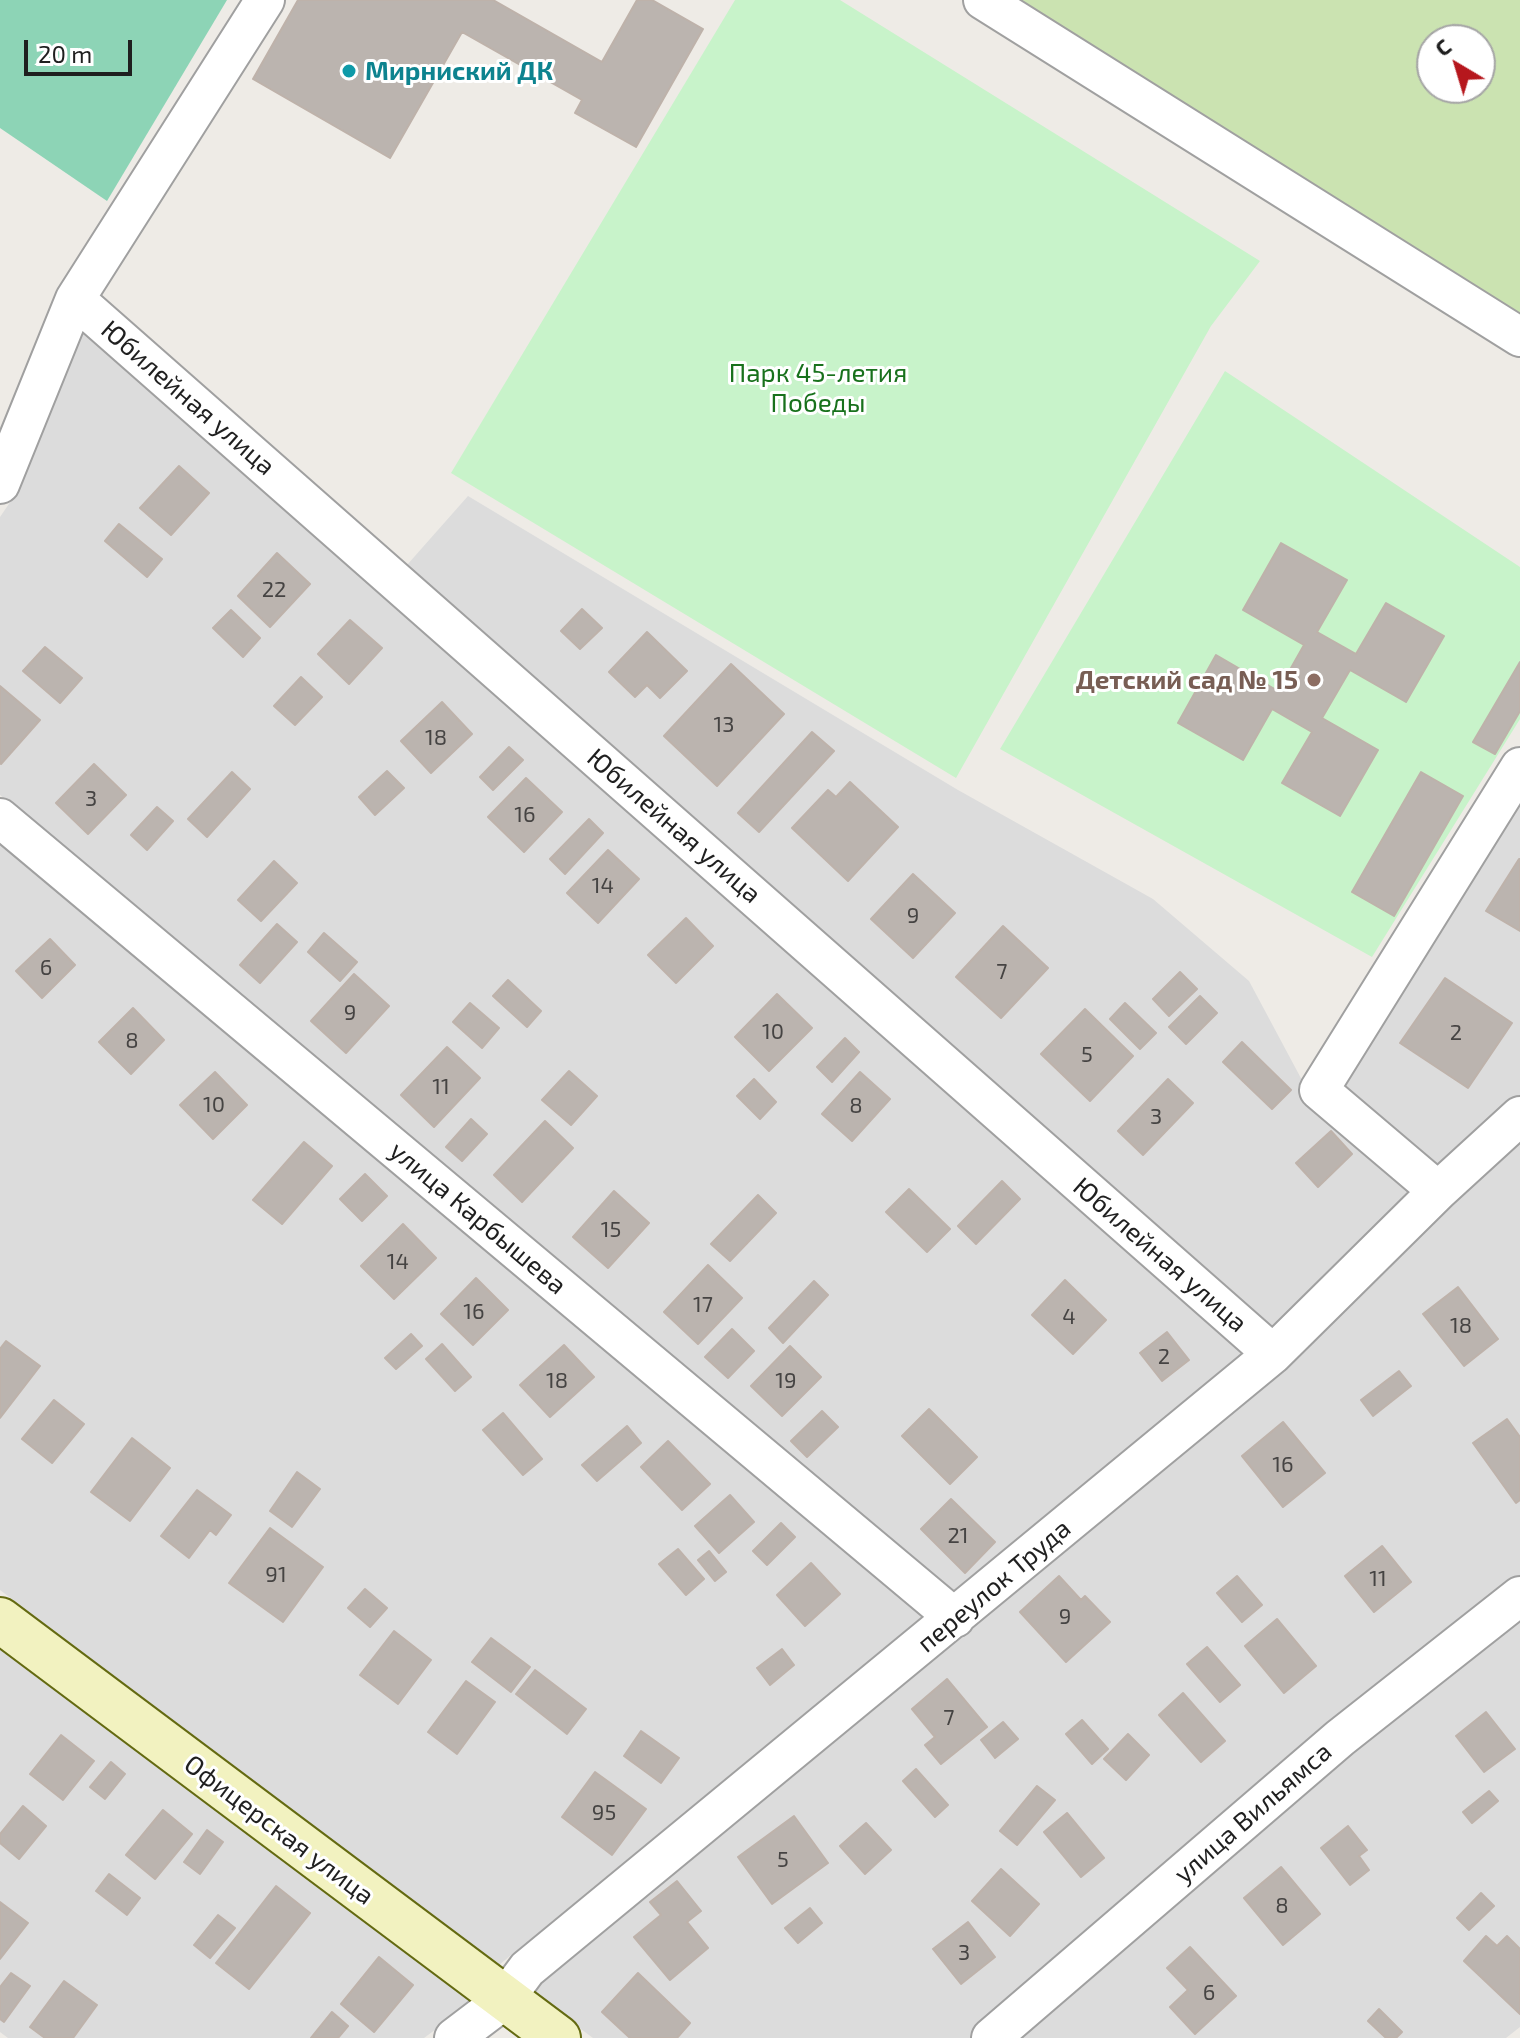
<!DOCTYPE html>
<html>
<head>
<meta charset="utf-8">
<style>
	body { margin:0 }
	#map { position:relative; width:1520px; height:2038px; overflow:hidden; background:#eeebe6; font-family:"Exo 2",sans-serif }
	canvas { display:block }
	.north { position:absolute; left:1416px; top:24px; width:80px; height:80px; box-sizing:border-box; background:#fff; border:2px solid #a5a5a5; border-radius:50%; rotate:322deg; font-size:22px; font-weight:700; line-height:32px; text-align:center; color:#1f1f1f }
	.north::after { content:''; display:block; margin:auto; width:28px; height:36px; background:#b6171d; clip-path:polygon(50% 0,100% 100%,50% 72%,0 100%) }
	.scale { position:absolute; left:24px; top:40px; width:108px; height:36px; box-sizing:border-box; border:4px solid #1f1f1f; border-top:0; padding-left:10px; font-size:24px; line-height:28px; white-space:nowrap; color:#1f1f1f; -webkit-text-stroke:6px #fff; paint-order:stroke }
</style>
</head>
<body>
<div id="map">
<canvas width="1520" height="2038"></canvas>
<div class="north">С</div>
<div class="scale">20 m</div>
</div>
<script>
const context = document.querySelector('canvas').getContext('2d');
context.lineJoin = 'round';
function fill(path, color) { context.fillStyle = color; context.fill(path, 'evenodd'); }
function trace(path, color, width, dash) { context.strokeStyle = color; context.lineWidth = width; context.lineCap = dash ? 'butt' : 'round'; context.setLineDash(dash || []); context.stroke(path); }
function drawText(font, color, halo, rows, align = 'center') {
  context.font = font + ' "Exo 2",sans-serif'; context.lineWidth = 6; context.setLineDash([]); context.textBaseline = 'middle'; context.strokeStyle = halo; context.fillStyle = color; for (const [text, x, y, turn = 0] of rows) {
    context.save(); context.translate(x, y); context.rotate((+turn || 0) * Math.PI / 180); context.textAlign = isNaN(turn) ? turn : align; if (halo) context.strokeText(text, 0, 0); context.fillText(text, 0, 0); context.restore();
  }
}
fill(new Path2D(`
	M82,325L1249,1351L957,1601L0,795V517L15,495Z
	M468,496L958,790L1153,899L1249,981L1303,1082L1416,1190L1271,1333L407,565Z
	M1520,802V1102L1440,1173L1340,1084Z
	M0,839L924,1615L499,1965L0,1590Z
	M1520,1131V1579L974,2038H593L526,1988Z
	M1520,1615V2027L1506,2038H1008L1350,1748Z
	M0,1640L478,1998L424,2038H8L0,2032Z`), '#dcdcdc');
fill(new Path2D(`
	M1004,0H1520V322ZM1432,40H1480V88H1432Z`), '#cbe3b1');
fill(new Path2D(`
	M735,0H840L1260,261L1211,326L956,778L451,473Z
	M1225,371L1520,567V719L1372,957L1000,749Z`), '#c8f3ca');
fill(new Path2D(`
	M0,0H227L107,201L0,128Z`), '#8dd4b6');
const building = new Path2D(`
	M298,0H493L602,62L637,0H652L703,29L636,147L575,113L582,100L462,32L390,158L253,79Z
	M179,466L209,493L171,535L140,508Z
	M119,524L162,559L147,577L105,541Z
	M1281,543L1347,580L1317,632L1356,654L1386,603L1444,636L1406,702L1350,670L1322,718L1378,750L1340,816L1282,783L1312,732L1272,709L1243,760L1178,723L1216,655L1278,691L1304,645L1243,610Z
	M277,553L310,584L270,627L238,596Z
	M582,609L602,628L580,649L561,631Z
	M231,610L260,638L243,657L213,628Z
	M350,620L382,648L349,684L318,654Z
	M647,632L687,671L660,698L647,685L635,697L609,672Z
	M45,647L82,678L60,703L23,671Z
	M1520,662V711L1495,754L1473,742Z
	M731,664L784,714L717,786L664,736Z
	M301,677L322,697L295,725L274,706Z
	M0,686L40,720L1,764L0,763Z
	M442,702L472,734L431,773L401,741Z
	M812,732L834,751L759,832L738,813Z
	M509,747L523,760L493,790L480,777Z
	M94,764L126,795L88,834L56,803Z
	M387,771L404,788L375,815L359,797Z
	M232,772L250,789L207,837L188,819Z
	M1421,772L1463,796L1394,916L1352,892Z
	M526,778L562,812L524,852L488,817Z
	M850,782L898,827L848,881L792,828L828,790L836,797Z
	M157,807L173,821L147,850L131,835Z
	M589,819L603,833L565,874L550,859Z
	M608,850L639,879L598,923L567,893Z
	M1519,859H1520V931L1486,911Z
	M274,861L297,883L261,921L238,900Z
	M913,874L955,913L913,958L871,919Z
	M686,918L713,946L676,983L648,955Z
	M277,924L297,942L260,983L240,965Z
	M1003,926L1048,968L1001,1018L956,977Z
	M324,933L357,962L340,981L308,952Z
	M50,939L75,965L42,998L16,971Z
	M1180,972L1197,989L1169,1016L1153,999Z
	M354,974L389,1006L346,1053L311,1021Z
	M1445,978L1512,1023L1468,1088L1400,1043Z
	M508,980L541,1011L527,1027L493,996Z
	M777,994L812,1028L769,1071L735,1037Z
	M1200,996L1217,1013L1186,1044L1169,1027Z
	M470,1003L499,1028L482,1048L453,1022Z
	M1125,1003L1156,1033L1140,1049L1110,1019Z
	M133,1008L164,1040L131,1074L99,1042Z
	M1085,1009L1133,1056L1090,1101L1041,1054Z
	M845,1038L859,1052L832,1082L817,1067Z
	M1242,1042L1291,1090L1272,1109L1223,1062Z
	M447,1047L480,1078L434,1127L401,1095Z
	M569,1071L597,1096L571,1125L542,1100Z
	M215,1072L247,1105L213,1139L180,1105Z
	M860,1072L890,1099L852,1141L822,1114Z
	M754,1079L776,1102L760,1119L737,1096Z
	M1168,1079L1193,1103L1143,1155L1118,1131Z
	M471,1119L487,1134L462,1161L446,1147Z
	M545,1121L573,1148L522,1202L494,1175Z
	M1331,1131L1352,1154L1318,1187L1296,1163Z
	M304,1142L332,1166L282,1224L253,1200Z
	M365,1174L387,1196L362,1221L340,1199Z
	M1002,1181L1020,1199L976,1244L958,1226Z
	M909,1189L950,1229L927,1252L886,1212Z
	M614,1191L649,1223L608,1268L573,1237Z
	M758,1195L776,1213L730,1261L711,1244Z
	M403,1224L436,1258L394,1299L361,1266Z
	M708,1265L742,1298L698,1344L664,1312Z
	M476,1278L508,1310L473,1345L441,1314Z
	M1065,1280L1106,1320L1073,1354L1032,1315Z
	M814,1281L828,1295L783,1343L769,1328Z
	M1458,1287L1498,1339L1464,1366L1423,1314Z
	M732,1329L754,1351L728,1378L705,1357Z
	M1167,1332L1189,1360L1162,1381L1140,1353Z
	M411,1334L422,1346L396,1369L385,1358Z
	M6,1341L40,1366L0,1418V1349Z
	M442,1344L471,1377L455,1391L426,1359Z
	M564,1345L594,1377L550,1417L520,1385Z
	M790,1346L821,1377L782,1416L751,1386Z
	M1399,1371L1411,1386L1373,1416L1361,1400Z
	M54,1400L84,1424L52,1463L22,1439Z
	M929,1409L977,1457L950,1484L902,1436Z
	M822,1411L838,1427L807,1457L791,1441Z
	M503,1413L542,1459L523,1475L483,1430Z
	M1507,1419L1520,1437V1500L1516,1503L1473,1443Z
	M1283,1422L1325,1473L1283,1507L1242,1456Z
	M627,1426L641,1443L597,1481L582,1465Z
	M132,1438L170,1468L130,1521L91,1492Z
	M668,1441L710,1484L682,1510L641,1467Z
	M297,1472L320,1489L292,1527L270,1511Z
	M197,1490L231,1515L216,1535L210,1530L189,1558L161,1536Z
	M730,1495L754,1522L719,1553L695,1526Z
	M951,1499L995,1542L965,1573L921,1529Z
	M781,1523L795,1537L767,1565L753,1551Z
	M270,1528L323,1567L283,1622L229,1583Z
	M1382,1546L1411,1582L1374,1612L1345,1576Z
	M678,1549L704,1579L686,1595L659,1564Z
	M709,1551L726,1572L715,1581L698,1560Z
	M811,1563L840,1594L805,1626L777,1595Z
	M1059,1576L1081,1600L1085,1596L1110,1622L1066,1662L1020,1612Z
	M1237,1576L1262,1605L1242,1622L1217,1593Z
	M365,1589L387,1608L370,1627L348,1608Z
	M1277,1619L1316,1666L1284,1693L1245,1646Z
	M394,1631L431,1660L398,1704L360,1675Z
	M491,1638L530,1667L511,1692L472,1662Z
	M1207,1647L1240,1685L1220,1702L1187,1664Z
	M782,1649L794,1665L770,1685L757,1668Z
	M535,1670L586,1709L567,1734L516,1694Z
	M947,1679L987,1727L941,1764L925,1745L935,1737L912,1709Z
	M466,1681L495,1702L457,1754L428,1732Z
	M1183,1693L1225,1741L1201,1762L1159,1715Z
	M1486,1712L1515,1749L1484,1772L1456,1736Z
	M1082,1720L1108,1749L1092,1764L1066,1734Z
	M1003,1722L1018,1739L995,1758L981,1740Z
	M641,1731L679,1758L661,1783L624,1756Z
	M1128,1734L1149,1755L1126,1780L1104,1759Z
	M61,1735L94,1761L63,1800L30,1774Z
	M111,1762L125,1774L105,1799L90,1787Z
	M916,1769L948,1805L935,1817L903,1781Z
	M595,1772L646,1809L612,1855L562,1817Z
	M1037,1786L1055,1800L1017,1845L1000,1831Z
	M1489,1791L1498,1801L1472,1823L1463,1812Z
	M23,1806L46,1826L19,1859L0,1843V1834Z
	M163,1810L192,1834L155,1879L126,1855Z
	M1067,1813L1104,1858L1081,1877L1044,1832Z
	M794,1816L828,1863L772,1904L738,1857Z
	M866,1823L891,1850L865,1874L840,1846Z
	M1348,1826L1367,1850L1359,1856L1369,1870L1350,1885L1321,1848Z
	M207,1830L223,1842L200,1874L184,1862Z
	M1281,1867L1320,1914L1283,1945L1244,1898Z
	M1001,1869L1039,1904L1010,1936L972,1901Z
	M109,1874L140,1898L127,1915L96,1891Z
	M677,1881L701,1911L687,1922L708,1948L670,1980L634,1937L661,1915L650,1902Z
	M276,1886L310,1913L249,1989L216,1963Z
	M1481,1893L1494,1906L1469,1930L1457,1918Z
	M0,1902L28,1923L0,1959Z
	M810,1908L822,1923L798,1943L785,1928Z
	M218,1915L235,1928L210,1958L194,1945Z
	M968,1922L995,1957L961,1984L933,1949Z
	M1486,1936L1497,1946L1507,1936L1520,1949V2014L1464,1961Z
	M1190,1947L1236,1996L1195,2034L1170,2007L1188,1990L1167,1968Z
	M379,1957L413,1985L374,2032L341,2004Z
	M11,1973L30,1986L4,2022L0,2019V1987Z
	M638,1973L690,2023L677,2038H630L602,2012Z
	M64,1981L97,2005L73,2038H45L30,2027Z
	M1379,2009L1402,2032L1396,2038H1386L1368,2021Z
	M332,2012L348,2026L338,2038H311Z`);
fill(building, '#bbb4af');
trace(building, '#beb2aa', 2);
const street = new Path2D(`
	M983,0L1520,337
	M75,299L1273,1354
	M0,484L75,299L265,0
	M0,818L955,1618
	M1438,1191L1319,1090L1520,767
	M454,2038L504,2000L527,1969L1273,1354L1438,1191L1520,1116
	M991,2038L1340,1738L1520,1596`);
const secondary = new Path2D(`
	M0,1620L558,2038`);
trace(street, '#a0a0a0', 42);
trace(secondary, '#646a11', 48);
trace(street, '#fff', 38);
trace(secondary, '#f2f2c0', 44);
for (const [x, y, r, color] of [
	[349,71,8,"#0f9aa8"],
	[1314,680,8,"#8d6e63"]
]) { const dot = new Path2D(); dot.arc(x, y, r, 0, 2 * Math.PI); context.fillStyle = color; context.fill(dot); trace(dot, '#fff', 3); }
drawText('22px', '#464443', null, [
	["22",274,590],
	["13",724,725],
	["18",436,738],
	["3",91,799],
	["16",525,815],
	["14",603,886],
	["9",913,916],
	["6",46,968],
	["7",1002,972],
	["9",350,1013],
	["10",773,1032],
	["2",1456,1033],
	["8",132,1041],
	["5",1087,1055],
	["11",441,1087],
	["10",214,1105],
	["8",856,1106],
	["3",1156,1117],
	["15",611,1230],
	["14",398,1262],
	["17",703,1305],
	["16",474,1312],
	["4",1069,1317],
	["18",1461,1326],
	["2",1164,1357],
	["18",557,1381],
	["19",786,1381],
	["16",1283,1465],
	["21",958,1536],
	["91",276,1575],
	["11",1378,1579],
	["9",1065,1617],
	["7",949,1718],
	["95",604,1813],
	["5",783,1860],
	["8",1282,1906],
	["3",964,1953],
	["6",1209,1993]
]);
drawText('bold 26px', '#0d838f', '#fff', [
	["Мирниский ДК",365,71]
], 'left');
drawText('26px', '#18711c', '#fff', [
	["Парк 45-летия",818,373],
	["Победы",818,403]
]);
drawText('26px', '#1f1f1f', '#fff', [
	["Юбилейная улица",188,398,41],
	["Юбилейная улица",674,826,41],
	["улица Карбышева",478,1218,40],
	["Юбилейная улица",1160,1255,41],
	["переулок Труда",994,1586,-40],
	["улица Вильямса",1253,1813,-41],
	["Офицерская улица",279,1830,37]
]);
drawText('bold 26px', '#785e54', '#fff', [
	["Детский сад № 15",1298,680]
], 'right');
</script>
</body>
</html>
